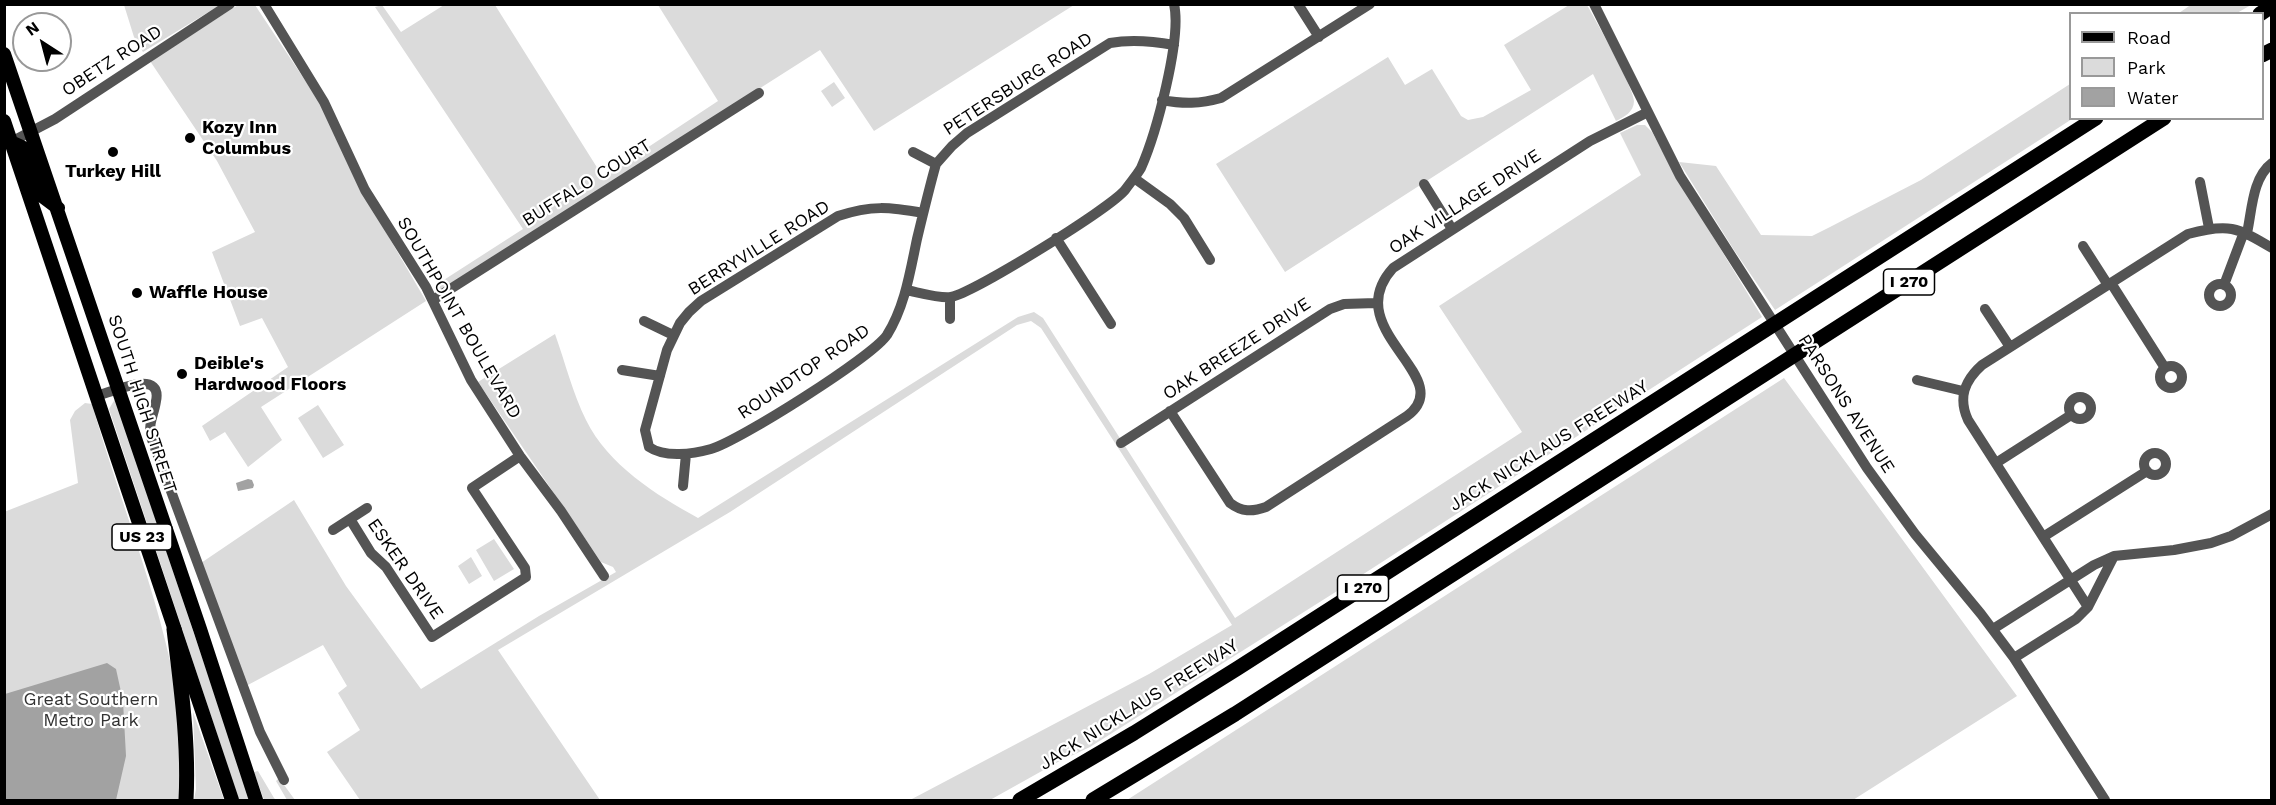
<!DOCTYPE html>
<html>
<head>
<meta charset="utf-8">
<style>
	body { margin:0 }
	#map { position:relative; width:2276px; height:805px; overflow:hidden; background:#fff; font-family:"Work Sans",sans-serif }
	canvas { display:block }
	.frame { position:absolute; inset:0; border:6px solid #000; pointer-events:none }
	.legend { position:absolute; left:2069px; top:12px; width:195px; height:108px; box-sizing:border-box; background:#fff; border:2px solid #999; margin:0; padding:8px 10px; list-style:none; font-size:18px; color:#000 }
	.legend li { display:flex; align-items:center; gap:12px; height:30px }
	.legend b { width:30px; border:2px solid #999 }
	.north { position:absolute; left:12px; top:12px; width:60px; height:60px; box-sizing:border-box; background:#fff; border:2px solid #999; border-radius:50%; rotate:324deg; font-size:16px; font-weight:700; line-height:24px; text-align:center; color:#000 }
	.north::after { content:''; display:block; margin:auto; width:21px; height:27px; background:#000; clip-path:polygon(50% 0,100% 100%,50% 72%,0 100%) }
</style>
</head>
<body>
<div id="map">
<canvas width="2276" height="805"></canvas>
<div class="frame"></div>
<ul class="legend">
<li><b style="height:8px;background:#000"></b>Road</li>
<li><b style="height:16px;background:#dbdbdb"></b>Park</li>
<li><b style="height:16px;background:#a2a2a2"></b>Water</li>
</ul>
<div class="north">N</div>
</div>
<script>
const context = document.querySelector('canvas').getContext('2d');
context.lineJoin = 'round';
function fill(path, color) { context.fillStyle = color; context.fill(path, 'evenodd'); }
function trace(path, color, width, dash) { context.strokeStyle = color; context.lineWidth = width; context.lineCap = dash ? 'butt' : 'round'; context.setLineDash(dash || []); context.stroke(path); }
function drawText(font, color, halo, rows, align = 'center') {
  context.font = font + ' "Work Sans",sans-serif'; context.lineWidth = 4.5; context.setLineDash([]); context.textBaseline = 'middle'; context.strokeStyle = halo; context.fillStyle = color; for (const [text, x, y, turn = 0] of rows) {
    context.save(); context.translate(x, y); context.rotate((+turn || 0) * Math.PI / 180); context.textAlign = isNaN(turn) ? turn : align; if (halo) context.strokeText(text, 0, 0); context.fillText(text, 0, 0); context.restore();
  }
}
fill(new Path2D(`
	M2192,4H2251V5L2237,13H2179Z
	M124,5H220L143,52L134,37Z
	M238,5H255L320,103L359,186L426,301L261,407L282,440L248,467L225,432L210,441L202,426L288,367L262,318L240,326L212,252L255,232L217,161L150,61Z
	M382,5L401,32L444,5H495L603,177L718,101L658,5H1074L874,131L820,50L440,292L436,285L523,229L375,7Z
	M1569,5H1587C1596,21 1634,88 1634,101C1634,112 1624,117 1616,121L1593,74L1285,272L1216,164L1388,57L1405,85L1432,69L1461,116L1468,120L1483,117L1531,90L1504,45Z
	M834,82L845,98L832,107L821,91Z
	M2070,84V118L2072,119L1775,310L1734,250L1679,162L1716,166L1761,235L1812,236L1830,227L1921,180Z
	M1637,125H1645L1652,132L1673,171L1762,317L1334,593L1090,747L1058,762L990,800H910L1149,674L1232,625L1041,328L1031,321L1017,325L730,512L498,650L600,800H360L327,752L360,730L338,693L347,686L323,645L246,686L201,563L294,500L346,586L421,689L539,616L616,572L613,567L601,562L478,382L555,334C565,362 573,394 586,420C608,465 656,495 698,518L1018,317L1034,312L1043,318L1235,618L1522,432L1439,306L1641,175L1620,133Z
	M1784,378L2017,696L1853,800H1127Z
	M115,399L250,800H239L109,409Z
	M85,403L92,404C122,510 167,613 181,722C184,748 181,775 181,800H5L4,512L78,483L70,420L75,411Z
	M318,405L344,445L323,458L298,418Z
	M494,539L514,569L494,581L476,550Z
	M471,557L482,576L469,584L458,566Z
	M193,712L224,800H194L196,789Z
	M258,771L274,798L276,800H264L254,772Z
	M279,778L295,800H287L276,781Z`), '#dbdbdb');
fill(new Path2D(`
	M248,479L252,480L254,485L253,488L238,491L236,483Z
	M107,663L116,669L123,701L126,756L116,800H5V694Z`), '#a2a2a2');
trace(new Path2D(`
	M264,4L324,102L365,190L426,287L471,380L520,456L561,511L604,576
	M1298,4L1319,37
	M1594,4L1680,176L1867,468L1915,534L1981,614L2014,658L2105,800
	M1162,100C1183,104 1200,104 1221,98L1370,4
	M11,142L55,119L230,4
	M913,152L936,164
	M1134,178L1170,204L1184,218L1210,260
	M2200,182L2209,228
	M1424,184L1452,229
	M923,213C889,207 872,205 838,216L701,301L689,312L680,323L667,350L645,430L649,447C665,458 693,454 711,449C739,441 872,357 887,335C905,306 910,272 917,239C923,214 929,189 936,164L952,146L967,133L1110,43C1132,39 1152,41 1174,45
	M2247,233C2252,211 2252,178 2272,163
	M1056,238L1111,324
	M2083,246L2108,285
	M2111,283L2165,368
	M2209 295a11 11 0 1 1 22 0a11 11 0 1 1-22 0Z
	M2224,285L2244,232
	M906,290C917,292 941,299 951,297C975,292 1109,209 1125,190C1130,183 1137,175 1141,168C1156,134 1182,39 1174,4
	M950,298V319
	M433,300L759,93
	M1985,309L2010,347
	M644,321L673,335
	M2160 377a11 11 0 1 1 22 0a11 11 0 1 1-22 0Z
	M622,370L660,376
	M1917,380L1963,391
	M97,396C111,392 163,368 156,401C154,415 148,423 151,437L260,732L284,780
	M2069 408a11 11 0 1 1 22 0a11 11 0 1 1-22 0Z
	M1170,411L1230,503C1242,512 1252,512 1266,507L1407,416C1460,377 1337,330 1393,268L1590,141L1648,112
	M1121,443L1330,309L1344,304L1376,303
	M2144 464a11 11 0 1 1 22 0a11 11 0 1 1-22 0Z
	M1996,463L2071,415
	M683,486L686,454
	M350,519L371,553L386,567L432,637L526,577L525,568L472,488L520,456
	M333,530L367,508
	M2043,537L2147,471
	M2088,607L1968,420C1958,398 1964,381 1982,365L2188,234C2228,223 2237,227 2272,248
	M1993,629L2094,565L2114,556L2174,550L2211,543L2231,536L2272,514
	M2014,658L2076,619L2088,607L2114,556`), '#545454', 10);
trace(new Path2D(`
	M4,54L200,629L256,800
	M4,121L232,800
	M11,142L22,147L25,152L42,196L58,208`), '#000', 14);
trace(new Path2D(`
	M2260,14L2272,6
	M2262,55L2272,50
	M174,629C181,687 189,743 186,800
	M1020,800L1134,733L1238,668L2096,118
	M1093,800L1235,714L2164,118`), '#000', 15);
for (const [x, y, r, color] of [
	[190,138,6,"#000"],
	[113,152,6,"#000"],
	[137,293,6,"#000"],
	[182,374,6,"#000"]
]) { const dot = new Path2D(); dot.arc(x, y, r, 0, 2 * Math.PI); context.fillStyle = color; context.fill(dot); trace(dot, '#fff', 2); }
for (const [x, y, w] of [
	[1909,282,51],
	[142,537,60],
	[1363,588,51]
]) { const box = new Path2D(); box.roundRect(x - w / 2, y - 13, w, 26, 4.5); context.fillStyle = '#fff'; context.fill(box); trace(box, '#000', 1.5); }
drawText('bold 16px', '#000', null, [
	["I 270",1909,282],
	["US 23",142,537],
	["I 270",1363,588]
]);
drawText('18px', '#000', '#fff', [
	["OBETZ ROAD",112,61,-33],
	["PETERSBURG ROAD",1018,84,-33],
	["BUFFALO COURT",587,183,-32],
	["OAK VILLAGE DRIVE",1465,202,-33],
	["BERRYVILLE ROAD",759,248,-32],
	["SOUTHPOINT BOULEVARD",459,318,60],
	["OAK BREEZE DRIVE",1237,349,-33],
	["ROUNDTOP ROAD",804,372,-34],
	["SOUTH HIGH STREET",142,404,72],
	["PARSONS AVENUE",1846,404,57],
	["JACK NICKLAUS FREEWAY",1549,446,-32],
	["ESKER DRIVE",405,569,55],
	["JACK NICKLAUS FREEWAY",1139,705,-32]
]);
drawText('bold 18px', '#000', '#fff', [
	["Kozy Inn",202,128],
	["Columbus",202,149],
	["Turkey Hill",113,172,"center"],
	["Waffle House",149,293],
	["Deible's",194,364],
	["Hardwood Floors",194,385]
], 'left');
drawText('18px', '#323232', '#fff', [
	["Great Southern",91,700],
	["Metro Park",91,721]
]);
</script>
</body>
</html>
